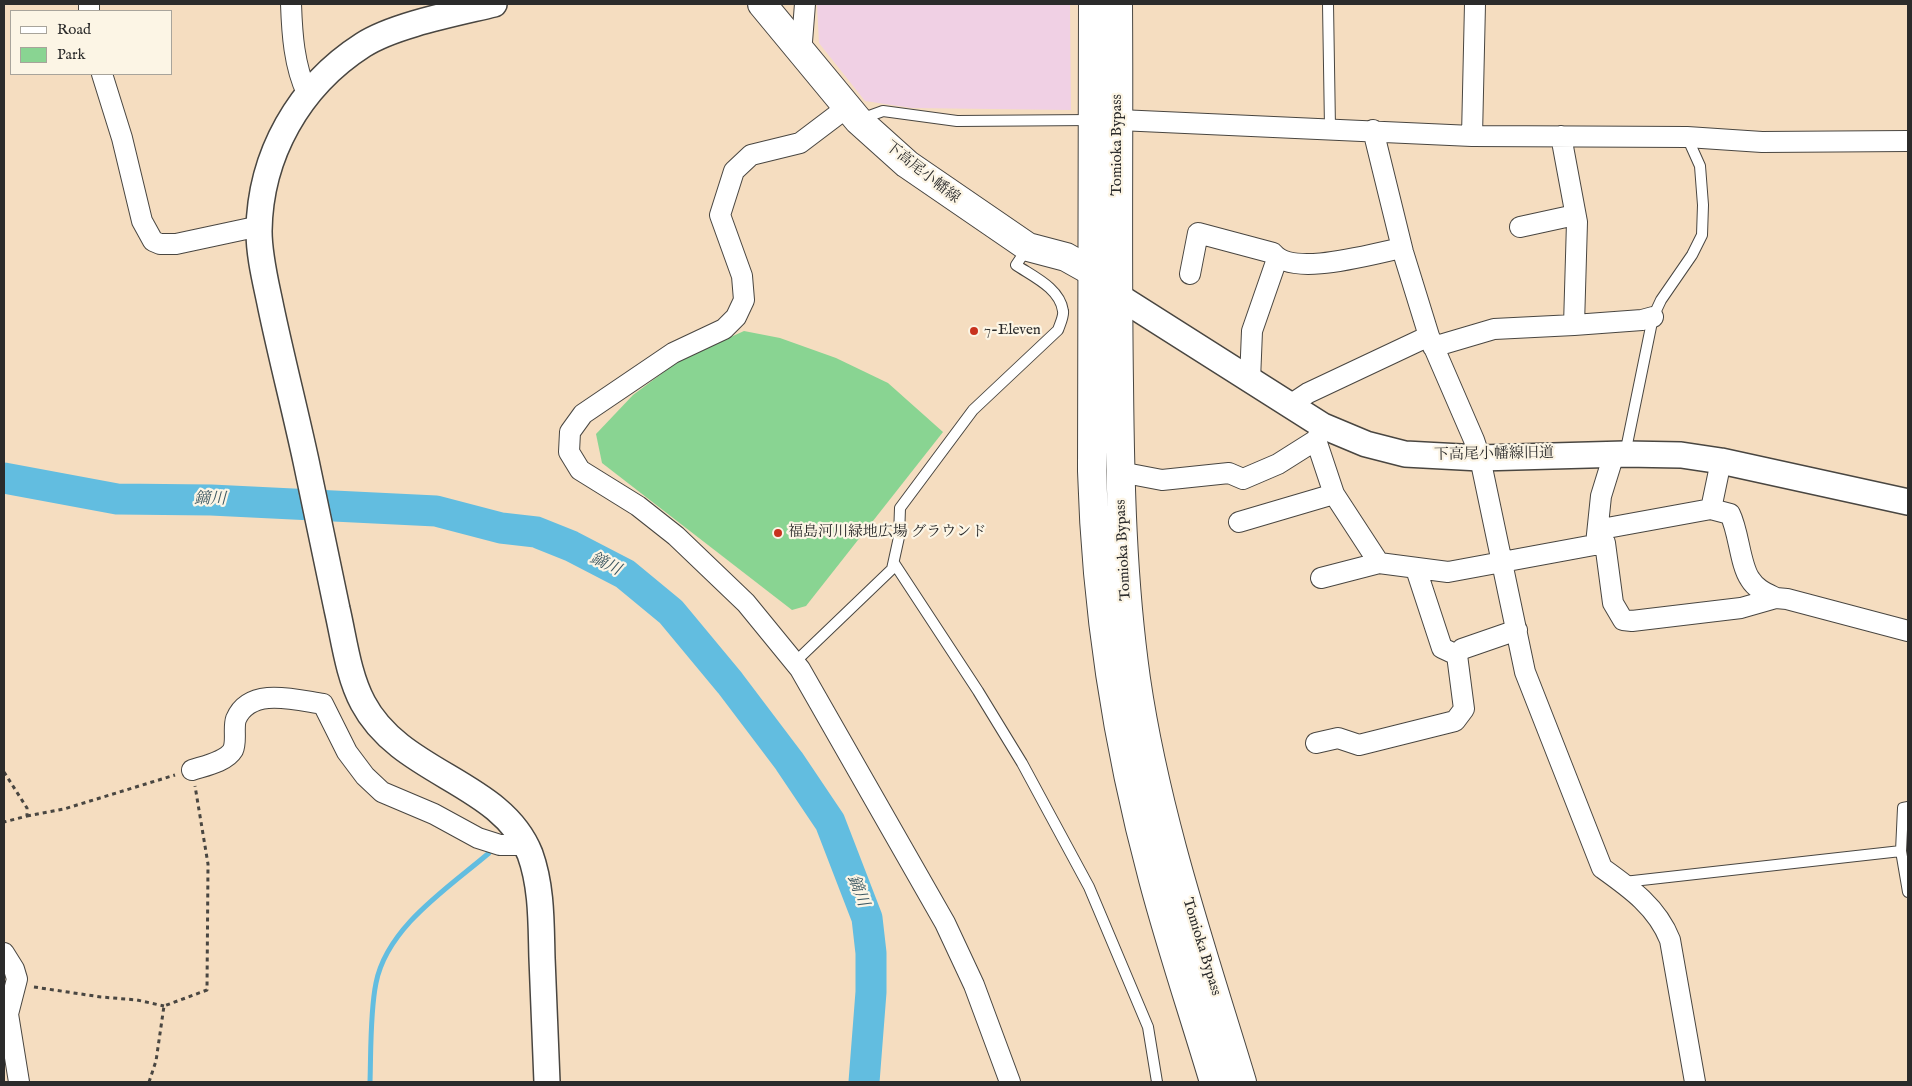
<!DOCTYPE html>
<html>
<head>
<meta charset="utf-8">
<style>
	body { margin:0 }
	#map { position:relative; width:1912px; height:1086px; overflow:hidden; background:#f5ddc0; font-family:"IM FELL English",serif }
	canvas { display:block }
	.frame { position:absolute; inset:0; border:5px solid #2b2b2b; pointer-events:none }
	.legend { position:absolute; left:10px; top:10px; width:162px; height:65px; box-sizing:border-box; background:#fcf5e5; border:1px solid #a8a49b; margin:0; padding:6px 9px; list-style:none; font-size:15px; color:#2b2b2b }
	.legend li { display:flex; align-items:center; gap:10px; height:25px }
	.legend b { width:25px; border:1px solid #a8a49b }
</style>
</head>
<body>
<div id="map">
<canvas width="1912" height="1086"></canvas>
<div class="frame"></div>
<ul class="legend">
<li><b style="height:6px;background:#fff"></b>Road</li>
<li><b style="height:14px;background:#89d492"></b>Park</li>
</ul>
</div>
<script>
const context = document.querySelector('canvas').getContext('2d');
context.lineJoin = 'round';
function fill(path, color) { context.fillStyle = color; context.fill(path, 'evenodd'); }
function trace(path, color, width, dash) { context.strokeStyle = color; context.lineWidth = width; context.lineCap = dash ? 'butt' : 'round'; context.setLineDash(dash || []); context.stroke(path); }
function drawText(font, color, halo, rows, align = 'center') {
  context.font = font + ' "IM FELL English","Noto Serif JP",serif'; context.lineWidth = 4.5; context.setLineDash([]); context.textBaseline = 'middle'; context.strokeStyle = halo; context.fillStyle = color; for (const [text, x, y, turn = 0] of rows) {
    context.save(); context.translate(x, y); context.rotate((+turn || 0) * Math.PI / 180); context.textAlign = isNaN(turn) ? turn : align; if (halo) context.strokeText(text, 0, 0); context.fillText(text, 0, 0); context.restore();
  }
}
fill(new Path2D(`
	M817,4H1070L1071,110L912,108L865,101L819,43Z`), '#f0d0e4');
fill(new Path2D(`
	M744,331L780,338L836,358L888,383L943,432L806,606L792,610L602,463L596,434L633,395L680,360Z`), '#89d492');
trace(new Path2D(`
	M370,1082C371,1052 370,1012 376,983C387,927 448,888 489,853`), '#62bde0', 5);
trace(new Path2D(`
	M4,478L117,499L211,500L436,511L501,528L536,532L571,546L625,574L671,612L730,683L789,761L830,822L867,918L871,953V992L864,1082`), '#62bde0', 31);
const service = new Path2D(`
	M1328,4L1330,128
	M861,119L883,111L957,121L1092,120
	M1625,454L1653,317L1661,300L1692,255L1702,235L1703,205L1700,166L1687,137
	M894,563L978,691L1022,763L1089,887L1148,1027L1157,1082
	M794,663L892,569L899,537L900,508L973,410L1058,330C1060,324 1064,316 1063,311C1060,288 1032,276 1016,265L1028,247
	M1908,807L1903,808L1901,851L1908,892
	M1624,882L1901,851`);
const minor = new Path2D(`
	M291,4C292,33 294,66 307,93
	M89,11V4
	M801,54L805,4
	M102,74L122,138L142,221L153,241L160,244H176L260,226
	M844,104L837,115L800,143L751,155L734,171L720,215L742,276L744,300L736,317L724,329L673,353L583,414L570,432L569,452L580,470L638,506L676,536L746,603L800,669L945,923L974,985L1010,1082
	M1119,120L1472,136L1687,137L1762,142L1908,141
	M1373,130L1403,252L1429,336L1474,440L1480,458L1525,672L1602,868C1630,888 1657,907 1670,940L1695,1082
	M1472,136L1475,4
	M1561,136L1577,222L1574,325
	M1520,227L1575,215
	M1190,274L1198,233L1273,253C1293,278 1374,253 1402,248
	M1433,347L1494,329L1574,325L1642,320L1653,317
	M1250,380L1252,331L1277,259
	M1290,405L1308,393L1429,336
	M1316,440L1334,494L1379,563
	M1120,472L1162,480L1229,473L1243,479L1278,464L1316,440L1323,426
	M1711,509L1721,461
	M1239,522L1334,494
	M1596,544L1601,496L1614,454
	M1596,545L1607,528L1711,509L1730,514C1739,532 1740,565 1750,579C1756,589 1766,593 1776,598
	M1416,569L1442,648L1457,655
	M1321,578L1379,563L1448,572L1605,543L1613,603L1623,620L1632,621L1741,608L1776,598L1787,599L1908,631
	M1316,743L1338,738L1359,745L1455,721L1464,709L1457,655L1462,649L1517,630
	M192,770C204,766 226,762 233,750C237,741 233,728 236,719C250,686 296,700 323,704L347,752L365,776L382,792L434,814L478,838L500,845H525
	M4,953L14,969L17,979L8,1014L19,1082`);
const tertiary = new Path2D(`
	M494,4C457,13 394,25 363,45C299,86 260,155 259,231C259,257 266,283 271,308C282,360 295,410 306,461C316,511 327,560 337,609C344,639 348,675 363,703C401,775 501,781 530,854C542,887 541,924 542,958C544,999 545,1041 547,1082
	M1118,296L1323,426L1366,444L1405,454L1480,458L1625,454L1681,455L1721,461L1908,502`);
const secondary = new Path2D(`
	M762,4L858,120L907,164L1028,247L1066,257L1091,271L1107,286`);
const trunk = new Path2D(`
	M1093,4L1092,471C1096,610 1117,745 1153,879C1171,947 1194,1015 1214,1082
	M1118,4C1119,130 1117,256 1119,383C1120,482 1122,580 1136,679C1156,816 1202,950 1242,1082`);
trace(service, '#494641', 12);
trace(minor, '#494641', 22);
trace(tertiary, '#494641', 28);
trace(secondary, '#494641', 30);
trace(trunk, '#494641', 30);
trace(new Path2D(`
	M4,772L27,808V816L4,822
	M27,816L64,809L175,775
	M34,987L101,997L137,1000L164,1006
	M149,1082L156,1061L164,1006L207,990L208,864L195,786`), '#494641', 3, [4, 4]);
trace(service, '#fff', 10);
trace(minor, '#fff', 20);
trace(tertiary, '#fff', 25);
trace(secondary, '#fff', 28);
trace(trunk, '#fff', 28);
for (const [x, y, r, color] of [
	[974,331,5,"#c8321e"],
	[778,533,5,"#c8321e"]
]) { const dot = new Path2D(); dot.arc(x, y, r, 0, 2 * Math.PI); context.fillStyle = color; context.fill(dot); trace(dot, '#fcf5e5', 2); }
drawText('15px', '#2b2b2b', '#fcf5e5', [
	["Tomioka Bypass",1118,145,-90],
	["下高尾小幡線",922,173,38],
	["下高尾小幡線旧道",1494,455,-1],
	["Tomioka Bypass",1124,550,-93],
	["Tomioka Bypass",1201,947,73]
]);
drawText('15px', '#2b2b2b', '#fcf5e5', [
	["7-Eleven",984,331],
	["福島河川緑地広場 グラウンド",788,533]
], 'left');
drawText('italic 16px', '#3c5761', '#fcf5e5', [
	["鏑川",210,500,1],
	["鏑川",605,565,26],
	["鏑川",857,891,69]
]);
</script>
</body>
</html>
